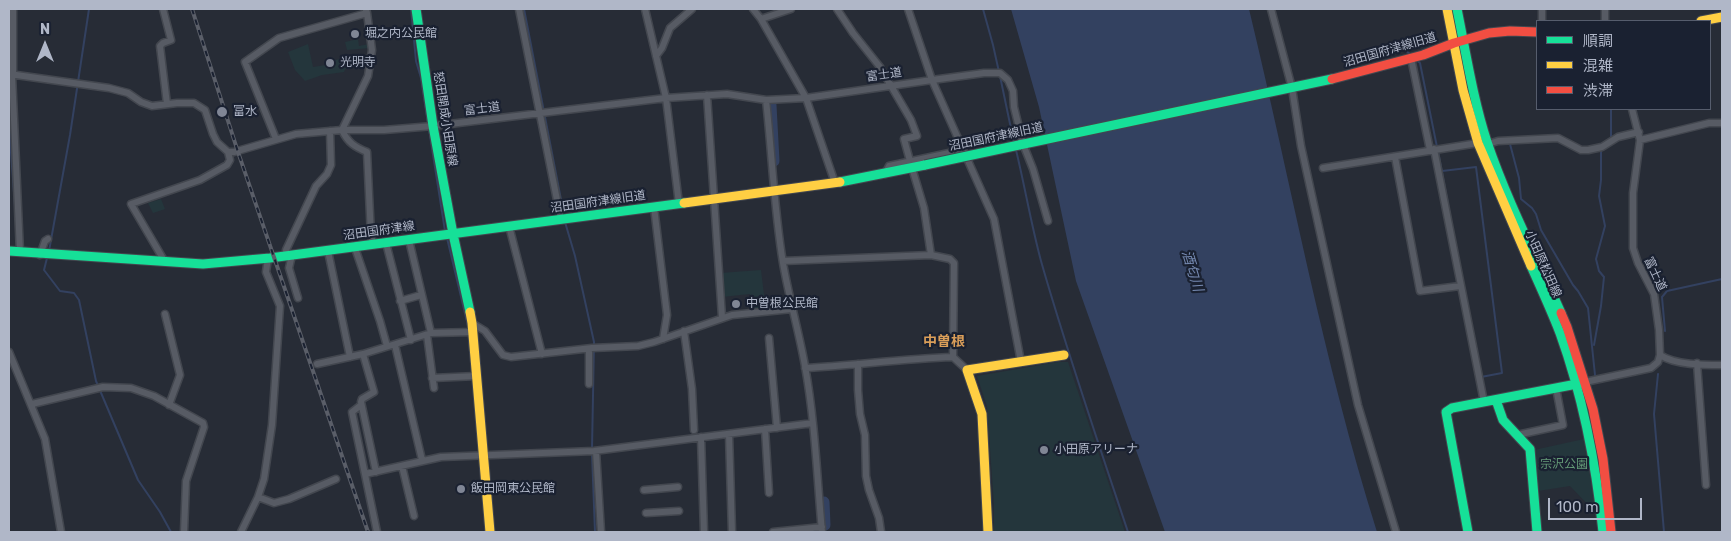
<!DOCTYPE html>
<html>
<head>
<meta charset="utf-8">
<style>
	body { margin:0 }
	#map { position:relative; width:1731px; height:541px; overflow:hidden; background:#272c36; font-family:Rubik,"Noto Sans JP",sans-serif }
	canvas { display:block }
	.frame { position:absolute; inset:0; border:10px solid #b0b7c8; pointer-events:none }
	.legend { position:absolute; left:1536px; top:20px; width:175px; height:90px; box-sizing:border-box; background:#1a2131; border:1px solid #565d6d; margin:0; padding:6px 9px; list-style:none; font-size:15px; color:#b0b7c8 }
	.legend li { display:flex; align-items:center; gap:10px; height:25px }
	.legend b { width:25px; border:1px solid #565d6d }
	.north { position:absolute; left:20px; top:20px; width:50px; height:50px; -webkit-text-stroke:4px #1a2131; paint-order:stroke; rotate:0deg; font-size:14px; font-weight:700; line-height:20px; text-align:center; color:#b0b7c8 }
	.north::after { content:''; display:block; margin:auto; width:18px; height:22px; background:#b0b7c8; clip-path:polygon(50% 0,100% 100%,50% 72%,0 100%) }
	.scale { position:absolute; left:1548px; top:498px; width:94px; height:22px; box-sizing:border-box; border:2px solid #b0b7c8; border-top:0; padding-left:6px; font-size:15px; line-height:18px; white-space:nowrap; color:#b0b7c8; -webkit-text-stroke:4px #1a2131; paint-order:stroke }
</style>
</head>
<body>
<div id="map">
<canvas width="1731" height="541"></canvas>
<div class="frame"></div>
<ul class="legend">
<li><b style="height:6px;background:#16e098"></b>順調</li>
<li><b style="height:6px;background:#ffcf43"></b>混雑</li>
<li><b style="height:6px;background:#f24e42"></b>渋滞</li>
</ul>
<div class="north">N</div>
<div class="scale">100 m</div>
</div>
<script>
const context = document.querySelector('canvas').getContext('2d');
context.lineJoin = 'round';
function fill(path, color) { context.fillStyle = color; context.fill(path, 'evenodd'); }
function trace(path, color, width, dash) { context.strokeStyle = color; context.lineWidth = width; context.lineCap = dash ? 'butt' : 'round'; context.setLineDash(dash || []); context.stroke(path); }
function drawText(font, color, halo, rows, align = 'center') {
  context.font = font + ' Rubik,"Noto Sans JP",sans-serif'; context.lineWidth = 4.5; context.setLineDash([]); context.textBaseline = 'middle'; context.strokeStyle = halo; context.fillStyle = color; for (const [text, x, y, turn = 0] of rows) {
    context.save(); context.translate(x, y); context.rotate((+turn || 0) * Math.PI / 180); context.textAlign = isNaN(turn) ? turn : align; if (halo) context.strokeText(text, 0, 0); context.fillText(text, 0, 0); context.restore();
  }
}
fill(new Path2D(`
	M358,39L359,46L369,44L370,48L347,50L345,42Z
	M308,44L313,67L332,64L331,61L350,57L352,68L345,69L344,72L322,75L305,81L295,70L288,52Z
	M161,199L165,209L153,213L148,203Z
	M761,270L766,311L752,312L750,294L722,297L720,273Z
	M1058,362H1068L1125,532H994V505L987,406L977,376Z
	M1584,439L1596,513L1570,486L1538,491L1534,450Z`), '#24363c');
fill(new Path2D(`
	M1011,9H1249C1291,183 1323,361 1377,532H1165L1076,281L1039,107Z`), '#334160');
trace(new Path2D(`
	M411,9L416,61L421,78L428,124
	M524,9L564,215
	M983,9L993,45L999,72
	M1375,51L1404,49L1411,55
	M1416,60L1420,63L1437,147
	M1000,76L1014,143
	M11,116V153L15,206
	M429,129L445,231
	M1611,139V109
	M1510,144L1519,178L1521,199L1532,208L1536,214L1541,230L1573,285L1578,291L1588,308L1595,375
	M1016,150C1025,187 1031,224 1041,261C1067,352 1098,442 1128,532
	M1438,151L1451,220
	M1442,171L1476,167L1502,373L1481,377
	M565,222L575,256L594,342L592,449
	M447,238L468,326L470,353
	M49,251L70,135L89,9
	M47,258L44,270L60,291L74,293L79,300L96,381L138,480L160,512L171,532
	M1665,331L1662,297L1667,291L1722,279
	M1594,345L1601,306L1604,277L1599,271L1596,259L1605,226L1599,196L1601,180V150
	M1658,374L1654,414L1664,532
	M592,454L595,532`), '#334160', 2);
trace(new Path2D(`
	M771,105L774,161
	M824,502L825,525`), '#334160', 11);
const street = new Path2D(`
	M163,9L171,40L163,43L160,46L167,104
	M519,9L561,220
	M645,9L666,98L679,204
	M753,9L761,19L806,98L835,183
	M837,9L853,33L880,67L911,120L917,136L904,139L910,161
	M908,9L932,80L994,219L1021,362
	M1271,9L1292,88L1301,146L1358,405L1396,532
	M367,13L372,50L368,76L342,130C348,143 355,147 367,152L371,236L374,245
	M761,19L791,9
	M1542,21V9
	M1605,21V9
	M656,56L662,48L670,28L692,9
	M1411,58L1430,150
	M9,74L109,88L128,93L141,102L152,106L177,103H194L205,110L213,134L217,142L228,152H234L296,134L342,130H384L433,126L666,98L727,94L766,100L806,98L932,80L984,73H1000L1008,80L1013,91L1014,107L1023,144L1033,169L1048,221
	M12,75L20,252
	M13,75V9
	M707,95L722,317
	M766,100C772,154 774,209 783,263C789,298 799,332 805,366C815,421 817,477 822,532
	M1632,109L1640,140L1633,193V248L1638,263L1654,294L1659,330L1660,355C1675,365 1704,365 1722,365
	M276,139L245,62L279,38L367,13L366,10
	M1640,140L1709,123H1722
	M1488,144L1498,141L1558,138L1581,150H1588L1602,147L1618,137L1639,132
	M1434,149L1484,402
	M1395,157L1420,291L1460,286
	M912,168L924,208L931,255L950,259L954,263L953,357
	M1323,168L1478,143
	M885,174L889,166L963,150
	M654,207L667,315L663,339
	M509,226L542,354
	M409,240L431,333
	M386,243L411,340
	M355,248L380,321L387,346
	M328,251L350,357
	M40,255L45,241L48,239
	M292,255L289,268L298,298
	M287,256L286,250L316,186L327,174L331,165L330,131
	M783,261L931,255
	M165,262L131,204L200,180L227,165L230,160L228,152
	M400,301L421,295
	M165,314L180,375L169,405
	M472,323L485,331L503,355L511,357L592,348L638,346L654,342L732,315L792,309
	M684,331L692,389L694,430
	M427,335L434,388
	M769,338L777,428
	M395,345L422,460
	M9,352L45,439L61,532
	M363,354L374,392L362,399L361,402L376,472
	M1697,363L1706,485
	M317,364L363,354L431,333L473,332
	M858,364V390L860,414L865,435L866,476L869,490L879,518L881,532
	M805,368C855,365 904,359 953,357L967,370
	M432,378L477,376
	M1585,382L1651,368L1658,362L1660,355
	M589,384V349
	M32,404L103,387L131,388L154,396L203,423L204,427L186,481L184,532
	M361,405L352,412L377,532
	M765,429L769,493
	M729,434L732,532
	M1517,435L1563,425L1556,388
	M701,437L704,532
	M596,451L601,532
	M402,466L414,516
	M365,474L441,457L594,451L813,423
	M644,490L678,487
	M258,497L274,503L289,499L336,479
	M646,513L679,511
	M241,532L258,497L264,479L272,425L280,306L266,272L268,258
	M773,532L822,527`);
const fast = new Path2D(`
	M416,9L433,126L453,234L470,312
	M1457,9C1466,53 1473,99 1487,142C1507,201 1536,257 1561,313
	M1019,145L1332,79
	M840,182L925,165
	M9,251L203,264L270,258L684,203
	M1531,266C1541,288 1551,310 1560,333C1583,397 1596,464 1603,532
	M1496,400L1503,420L1530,449L1537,532
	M1468,532L1446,412L1452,408L1582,383`);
const slow = new Path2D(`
	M1447,9L1463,90L1478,143L1531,266
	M1701,21L1722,17
	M684,203L840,182
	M470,312L472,323L490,532
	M988,532L982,414L967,370L1064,355`);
const jam = new Path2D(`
	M1332,79L1423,55L1454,43L1489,33L1510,31L1537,32
	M1561,313L1567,327L1593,409L1603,459L1611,532`);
trace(street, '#43474f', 9);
trace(fast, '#43474f', 11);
trace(slow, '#43474f', 11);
trace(jam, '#43474f', 11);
trace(street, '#575b64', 6);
trace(fast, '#16e098', 9);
trace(slow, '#ffcf43', 9);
trace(jam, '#f24e42', 9);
const rail = new Path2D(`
	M192,9L238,152L368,532`);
trace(rail, '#5a5e68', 4);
trace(rail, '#1a2131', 2, [5.5]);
const fastBridge = new Path2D(`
	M925,165L1019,145`);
trace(fastBridge, '#43474f', 11, []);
trace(fastBridge, '#16e098', 9);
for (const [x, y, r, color] of [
	[355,34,5,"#808695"],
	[330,63,5,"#808695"],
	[222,112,6,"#808695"],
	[736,304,5,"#808695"],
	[1044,450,5,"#808695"],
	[461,489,5,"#808695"]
]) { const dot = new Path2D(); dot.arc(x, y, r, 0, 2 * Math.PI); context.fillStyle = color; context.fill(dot); trace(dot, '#1a2131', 2); }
drawText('12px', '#b0b7c8', '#1a2131', [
	["堀之内公民館",365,34],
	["光明寺",340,63],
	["富水",233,112],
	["中曽根公民館",746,304],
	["小田原アリーナ",1054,450],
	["飯田岡東公民館",471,489]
], 'left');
drawText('12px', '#b0b7c8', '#1a2131', [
	["沼田国府津線旧道",1390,50,-16],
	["富士道",884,75,-8],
	["富士道",482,109,-7],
	["怒田開成小田原線",445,119,81],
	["沼田国府津線旧道",996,137,-12],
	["沼田国府津線旧道",598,202,-8],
	["沼田国府津線",379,231,-8],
	["小田原松田線",1543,264,66],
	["富士道",1655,274,65]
]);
drawText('12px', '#659b77', '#1a2131', [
	["宗沢公園",1564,465]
]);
drawText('italic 14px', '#768ab2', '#1a2131', [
	["酒匂川",1192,271,73]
]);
drawText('bold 14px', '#da9e59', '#1a2131', [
	["中曽根",944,342]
]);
</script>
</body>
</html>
